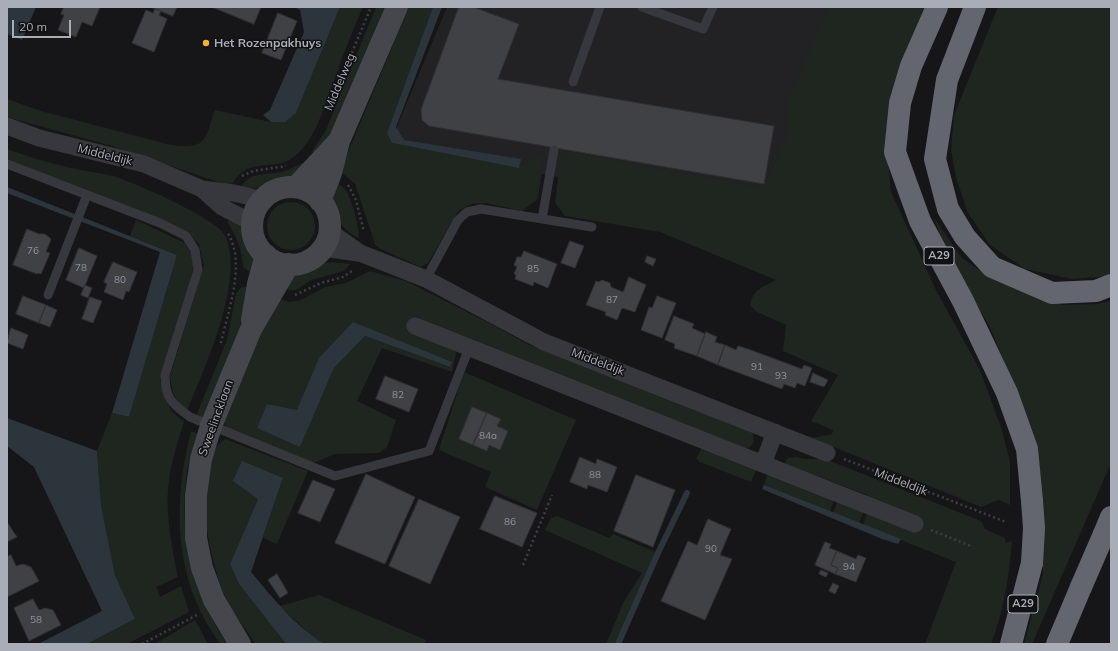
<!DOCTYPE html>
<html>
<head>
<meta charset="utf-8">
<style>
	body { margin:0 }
	#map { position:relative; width:1118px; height:651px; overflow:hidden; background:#161618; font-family:Mulish,sans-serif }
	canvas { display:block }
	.frame { position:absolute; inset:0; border:8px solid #a8adb8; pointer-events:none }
	.scale { position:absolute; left:12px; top:20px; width:59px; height:18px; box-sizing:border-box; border:2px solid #a8adb8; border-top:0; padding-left:5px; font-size:12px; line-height:14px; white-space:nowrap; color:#a8adb8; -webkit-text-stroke:3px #111113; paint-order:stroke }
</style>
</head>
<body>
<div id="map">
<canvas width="1118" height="651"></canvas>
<div class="frame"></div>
<div class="scale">20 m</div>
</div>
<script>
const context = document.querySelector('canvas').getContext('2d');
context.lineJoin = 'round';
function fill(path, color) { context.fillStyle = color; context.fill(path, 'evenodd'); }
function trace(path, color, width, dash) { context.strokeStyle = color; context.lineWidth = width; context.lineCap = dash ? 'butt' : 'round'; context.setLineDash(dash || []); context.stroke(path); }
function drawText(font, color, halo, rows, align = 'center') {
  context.font = font + ' Mulish,sans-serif'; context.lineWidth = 3; context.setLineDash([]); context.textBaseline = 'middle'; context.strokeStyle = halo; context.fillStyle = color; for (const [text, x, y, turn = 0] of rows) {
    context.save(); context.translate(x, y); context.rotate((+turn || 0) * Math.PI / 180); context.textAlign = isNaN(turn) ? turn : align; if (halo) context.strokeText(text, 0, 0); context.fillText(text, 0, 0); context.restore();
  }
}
fill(new Path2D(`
	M447,7H876L785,227L391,141Z`), '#222225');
fill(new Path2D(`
	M340,7H363C353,30 344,52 336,75C325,102 318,137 295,156C276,173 249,155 233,183L227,185L112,146L7,117V99L41,111L171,145C208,149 204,141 215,110L271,122L296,113Z
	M376,7H386L332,133L313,154L312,151L326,130Z
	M409,7H433L387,133L392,143L519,168L544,154L538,199L522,211L486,203L472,204L458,211L428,263L420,267L379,248L375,244L355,184L340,171Z
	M829,7H935L887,150L891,192L936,290L980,370L1002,430L1010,462V505L999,500L981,507L812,438L832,434L833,430L811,421L838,375L783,351L786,325L757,312L750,305C753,289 763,287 776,280L660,232L565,216L555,203L560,164L569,152L764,188L786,138L789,98Z
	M998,7H1111V276L1072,279L1025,269L990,245L968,213L956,178L951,150L954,115Z
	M7,149C24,155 42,161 59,165C77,170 95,172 113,176C133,182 219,219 226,237C244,284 205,366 187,411C174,401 172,392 170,376L204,265L199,244L187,232L7,161Z
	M305,162L293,179C274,182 260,191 241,188C249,170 269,176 285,171C292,169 298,164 305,162Z
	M335,181C338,184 342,186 345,189C352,199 359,226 359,238C336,228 329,204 335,181Z
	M267 226a24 24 0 1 1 48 0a24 24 0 1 1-48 0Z
	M230,217L245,228L255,259V276L243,267C242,250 237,237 228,223Z
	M934,218L962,258L991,278L1063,305L1097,304L1111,301V463L1032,644H1024L1043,574V524L1018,395L989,325L949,261Z
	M136,220L185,243L194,258L191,281L160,380L166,401L172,412L184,422C179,438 173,456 170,473C164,507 171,544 178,577L156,587L160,597L181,586L189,612L127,644H87L135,619L115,575L101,505L97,451L112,413L129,417L177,255L130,236Z
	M332,262L350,264L344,271L311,280L296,290H290L282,288L295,273L323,263Z
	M370,271L406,281L489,323L529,345L753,433L754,442L750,447L744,449L454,348L456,354L452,372L382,348L357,401L396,420L387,447L379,453L335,454L311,464L226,429L224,423L251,349L277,298L290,302L301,300L325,287L346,283ZM353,323L450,367L365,336L334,368L300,447L267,404L297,410Z
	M245,287L251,288L242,321L205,416L200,418L196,416L227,340L236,294L240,288Z
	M464,372L576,420L537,510L485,487L491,472L439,450Z
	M191,431L198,434C194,447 189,460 187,472C178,533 193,593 227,644H220C213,633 205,622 200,610C173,555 176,489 191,431Z
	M225,439L308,471L277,544L263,538L283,478L258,499L230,564L239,584L286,644L255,643C245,628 232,612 225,596C210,562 188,464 225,439Z
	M702,447L757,468L751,482L700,462L696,459Z
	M797,457L804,459H825L981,521L985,529L1005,538V543L1012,541C1009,577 1004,610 991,644H925L956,562L863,525L871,502L867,495L815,475L808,478L785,464L787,458Z
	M767,474L835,497L830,512L764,485Z
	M839,498L865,509L859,523L833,513Z
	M557,516L609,538L613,534L658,553L618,644H606L623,603L642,573L545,530L551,518Z
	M319,595L426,640L424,644H324L313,637L280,606Z
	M195,620L208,644H155Z`), '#1e261f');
fill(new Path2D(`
	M7,7H36L22,40L7,34Z
	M294,7H340L296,113L285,122H271L263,115L270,110L304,32L300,10Z
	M433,7H442L396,127L404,140L521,159L519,168L392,143L387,133Z
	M7,187L177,255L129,417L112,413L160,252L7,193Z
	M353,322L452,362L450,367L365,336L334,368L300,447L257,428L267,404L297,410L319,358Z
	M7,418L97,451L101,505L115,575L135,619L87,644H38L102,611L34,467L7,446Z
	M242,461L283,478L251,572C273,598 295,626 324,644H286L239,584L230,564L258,499L233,481Z
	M764,485L901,539L898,544L882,539L762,489Z`), '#2c353c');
trace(new Path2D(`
	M618,644L658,553L687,493`), '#2c353c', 6);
const building = new Path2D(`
	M64,7H100L92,26L82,22L76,37L58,30L64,15L61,14Z
	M151,7H177L173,16Z
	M212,7H261L254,24Z
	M459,7H473L519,24L498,79L774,126L764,184L429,126L422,120L421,110Z
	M155,9L161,11L159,15L167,19L154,52L132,43L146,10L153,13Z
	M278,13L297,21L281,60L262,53Z
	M27,229L39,234H45L51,239L46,252L50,253L41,274L38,273L37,274L13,265Z
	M570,241L584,246L575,268L561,263Z
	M79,248L97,256L84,288L66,280Z
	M524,251L557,264L548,288L534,282L533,286L515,279L516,275L514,274L517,267L514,265L517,257H521Z
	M647,256L656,259L653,266L645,262Z
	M113,262L137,272L129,292L126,291L123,300L104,292L107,284L104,282Z
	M629,277L646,285L635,312L622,308L617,320L605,315L606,312L586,305L596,281L599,282L602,280L610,283L611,287L623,292Z
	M85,285L92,288L88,298L81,295Z
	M23,296L46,305L39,323L16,314Z
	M657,296L676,303L662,338L641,330L649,307L652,308Z
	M90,297L102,301L93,323L82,319Z
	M46,305L57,310L50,327L39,323Z
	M674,316L694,324L692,328L705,334L697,356L674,348L675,344L665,340Z
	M11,328L28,335L23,349L7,343Z
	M706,332L717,337L715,342L725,345L718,365L697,356Z
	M725,345L736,350L738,346L748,349L802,369L804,365L812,368L805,386L797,383L795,388L784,384L782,389L718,365Z
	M813,373L828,380L824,387L810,382Z
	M385,376L418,389L409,412L376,399Z
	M472,407L487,413L473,445L459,439Z
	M487,413L501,419L497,426L508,431L500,450L489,445L487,451L473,445Z
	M580,457L596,464L597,459L617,467L607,492L588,485L587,489L570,482Z
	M366,474L415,497L385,564L335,543Z
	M636,475L675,490L653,547L614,531Z
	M313,480L335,489L320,522L298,513Z
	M495,496L537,513L522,547L480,529Z
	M419,499L460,517L430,584L389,566Z
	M708,519L731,529L720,555L732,559L705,620L661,601L688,541L697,545Z
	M7,522L17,537L7,542Z
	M825,542L831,544L829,548L837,551L831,565L838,568L835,574L815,565Z
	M837,551L856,559L858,555L866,558L856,582L835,574L838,568L831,565Z
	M11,555L16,566L23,564L31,567L39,581L7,597V557Z
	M821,570L828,573L826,577L819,574Z
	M277,574L288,593L280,598L268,580Z
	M833,583L839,586L835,594L829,591Z
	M33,599L39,610L45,608L53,610L61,625L29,641L14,608Z`);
fill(building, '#404145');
trace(building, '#303034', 1);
trace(new Path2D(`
	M348,62L371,7
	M242,176L253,171L286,166
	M348,185L356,200L364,232
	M295,295L321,283L343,277L352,271
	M221,343C228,310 247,262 227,232
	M844,459L1006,522
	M931,530L971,546
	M523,565L552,495
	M142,644L197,615`), '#3d3f44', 2.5, [2, 3]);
trace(new Path2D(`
	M642,7L703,29L713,7
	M573,82L600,7
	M7,164L160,223L186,236L195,250L198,270L165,375C165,399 172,404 190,417L335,476L429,451L469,348
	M542,219L554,150
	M426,279L458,220L467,212L481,209L592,227
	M48,295L87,195`), '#37383d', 9);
trace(new Path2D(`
	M7,126L39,138L144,164L202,189L234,193L263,200
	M202,189L222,207L253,223
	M329,231L360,253L426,279L544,342L827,453
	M323,248L358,253
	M415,326L763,464L775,432
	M763,464L915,524`), '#37383d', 17);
trace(new Path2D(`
	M296,187L339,141
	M252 226a39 39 0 1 1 78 0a39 39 0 1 1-78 0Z
	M320,201L331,173L339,141L397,7
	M252,320L258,284L266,255
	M240,644L214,600L202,568L196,538V495L201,459L211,426L251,329L289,264`), '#45474d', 22);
trace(new Path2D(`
	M937,7L911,66L900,103L895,152L920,221L963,301L1007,393L1027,449L1032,501
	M975,7L947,80L935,159L948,209L965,237L992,267L1052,293L1096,291L1111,285
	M1104,534L1111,517
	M1011,644L1032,563
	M1057,644L1081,587`), '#63666e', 22);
trace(new Path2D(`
	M1032,501L1034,528L1032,563
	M1081,587L1104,534`), '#63666e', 22);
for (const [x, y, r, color] of [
	[206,43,4,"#f2b134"]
]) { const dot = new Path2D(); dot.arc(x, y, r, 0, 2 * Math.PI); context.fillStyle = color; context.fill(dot); trace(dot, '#111113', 1.5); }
drawText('10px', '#8e929b', null, [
	["76",33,251],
	["78",81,268],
	["85",533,269],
	["80",120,280],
	["87",612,300],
	["91",757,367],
	["93",781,376],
	["82",398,395],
	["84a",488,436],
	["88",595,475],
	["86",510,522],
	["90",711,549],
	["94",849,567],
	["58",36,620]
]);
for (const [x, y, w] of [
	[939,256,30],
	[1023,604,30]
]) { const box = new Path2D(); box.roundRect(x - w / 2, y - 9, w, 18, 3); context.fillStyle = '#111113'; context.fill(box); trace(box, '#a8adb8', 1); }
drawText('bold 11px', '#a8adb8', null, [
	["A29",939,256],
	["A29",1023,604]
]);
drawText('bold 12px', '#a8adb8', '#111113', [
	["Het Rozenpakhuys",214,43]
], 'left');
drawText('12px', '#a8adb8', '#111113', [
	["Middelweg",340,82,-67],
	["Middeldijk",105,155,14],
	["Middeldijk",598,362,21],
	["Sweelincklaan",216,418,-70],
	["Middeldijk",901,482,21]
]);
</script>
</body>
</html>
